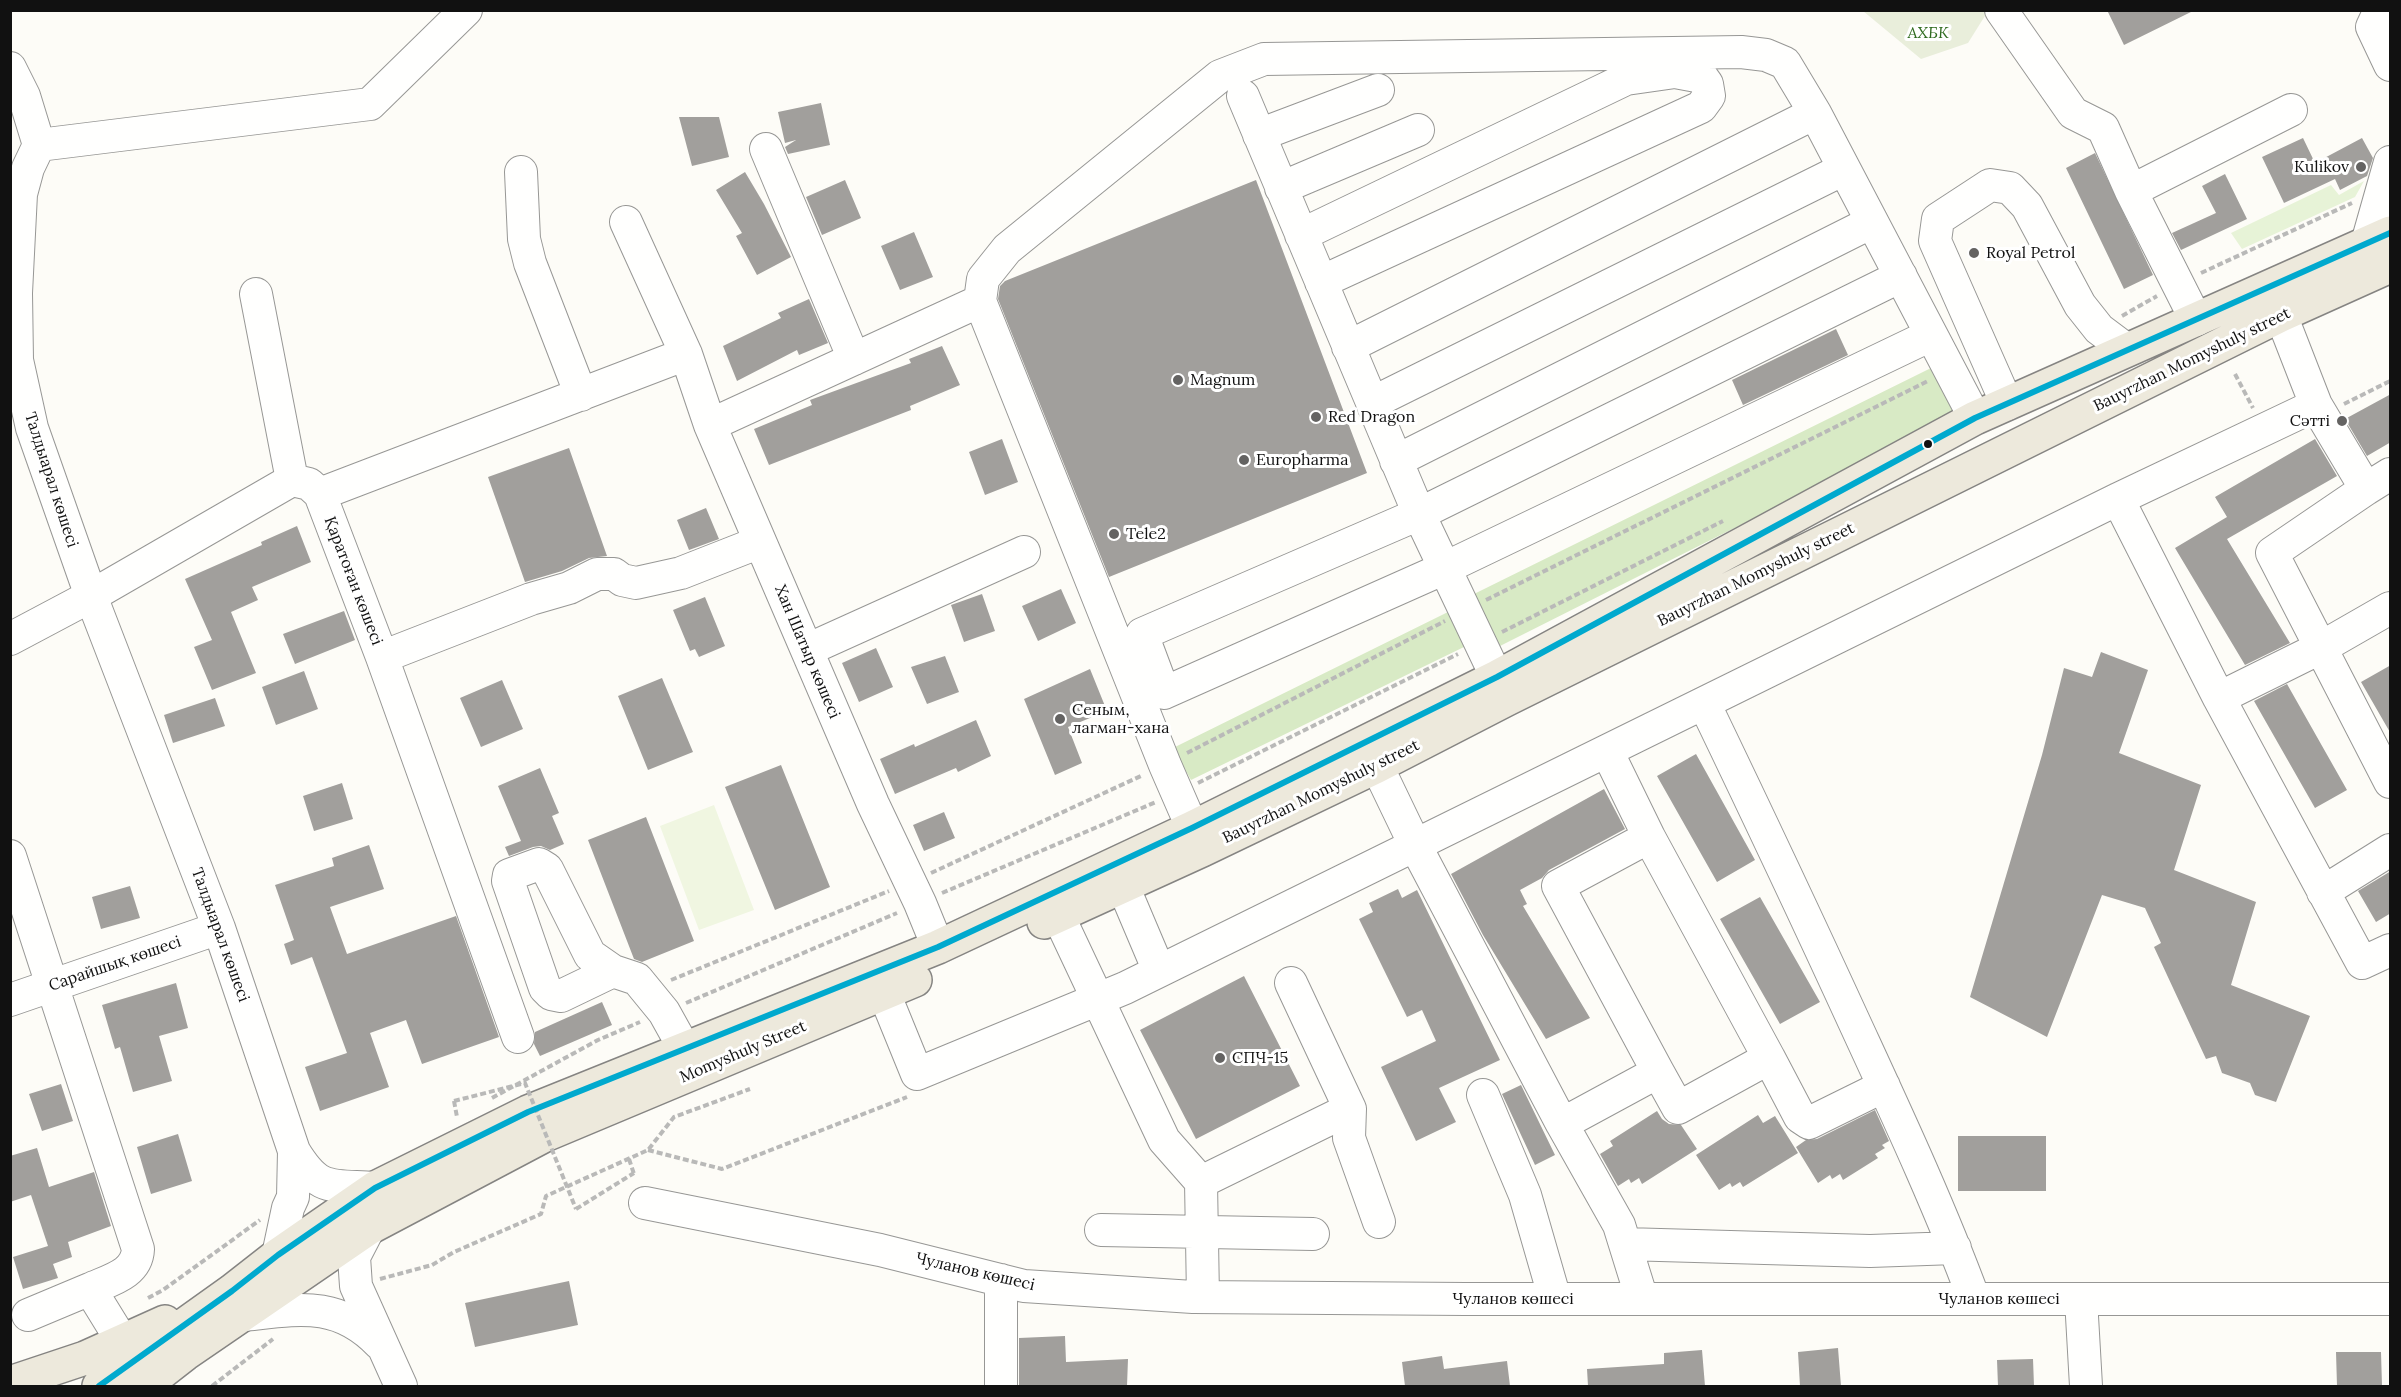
<!DOCTYPE html>
<html>
<head>
<meta charset="utf-8">
<style>
	body { margin:0 }
	#map { position:relative; width:2401px; height:1397px; overflow:hidden; background:#fdfcf7; font-family:Lora,serif }
	canvas { display:block }
	.frame { position:absolute; inset:0; border:12px solid #111; pointer-events:none }
</style>
</head>
<body>
<div id="map">
<canvas width="2401" height="1397"></canvas>
<div class="frame"></div>
</div>
<script>
const context = document.querySelector('canvas').getContext('2d');
context.lineJoin = 'round';
function fill(path, color) { context.fillStyle = color; context.fill(path, 'evenodd'); }
function trace(path, color, width, dash) { context.strokeStyle = color; context.lineWidth = width; context.lineCap = dash ? 'butt' : 'round'; context.setLineDash(dash || []); context.stroke(path); }
function drawText(font, color, halo, rows, align = 'center') {
  context.font = font + ' Lora,serif'; context.lineWidth = 6; context.setLineDash([]); context.textBaseline = 'middle'; context.strokeStyle = halo; context.fillStyle = color; for (const [text, x, y, turn = 0] of rows) {
    context.save(); context.translate(x, y); context.rotate((+turn || 0) * Math.PI / 180); context.textAlign = isNaN(turn) ? turn : align; if (halo) context.strokeText(text, 0, 0); context.fillText(text, 0, 0); context.restore();
  }
}
fill(new Path2D(`
	M2364,181L2355,197L2242,249L2231,233L2331,185L2339,195Z`), '#e7f3d7');
fill(new Path2D(`
	M1931,368L1957,416L1500,646L1474,594Z
	M1450,611L1466,646L1191,780L1173,748Z`), '#d8eac5');
fill(new Path2D(`
	M1863,11H1988L1968,43L1921,59Z`), '#e9eedb');
fill(new Path2D(`
	M714,805L754,910L699,930L660,826Z`), '#f0f6e1');
fill(new Path2D(`
	M2107,10H2195L2124,45Z
	M821,103L830,145L788,154L785,147L796,140L785,143L778,112Z
	M679,117H719L729,157L692,166Z
	M2303,138L2315,163L2362,138L2373,158L2367,176L2340,190L2335,179L2284,203L2262,157Z
	M2095,153L2153,275L2124,289L2066,168Z
	M745,172L764,204L791,257L757,275L736,236L742,233L716,190Z
	M2225,174L2247,219L2181,250L2172,233L2216,213L2202,186Z
	M845,180L861,218L822,235L806,197Z
	M1256,180L1367,473L1109,577L998,299L1000,286L1005,281Z
	M914,232L933,277L900,290L881,246Z
	M809,299L828,343L799,355L797,350L737,381L723,346L781,318L778,313Z
	M1836,329L1848,355L1743,405L1732,380Z
	M942,346L960,385L910,406L911,410L769,465L754,429L812,405L810,400L911,363L909,359Z
	M2391,394V442L2367,456L2345,419Z
	M1002,439L1018,482L985,495L969,452Z
	M2315,439L2337,476L2227,539L2290,643L2245,665L2175,548L2227,517L2215,497Z
	M569,448L607,556L589,558L562,571L525,582L488,477Z
	M706,508L719,539L689,550L677,520Z
	M297,526L311,562L252,587L258,600L231,612L256,673L212,690L194,647L212,640L185,579L262,545L261,542Z
	M1061,589L1076,623L1038,641L1022,606Z
	M982,594L995,631L964,642L951,605Z
	M705,597L725,646L699,657L695,649L690,651L673,610Z
	M344,611L355,640L295,664L283,634Z
	M876,648L893,687L859,702L842,663Z
	M2101,652L2148,670L2119,753L2201,785L2174,870L2256,902L2231,985L2310,1016L2276,1102L2255,1095L2250,1083L2222,1073L2216,1056L2206,1059L2154,947L2161,943L2145,908L2102,895L2047,1037L1970,997L2042,755L2064,668L2092,677Z
	M945,656L959,692L927,704L911,667Z
	M2391,665V734L2361,682Z
	M1090,669L1107,711L1068,727L1082,763L1055,775L1024,699Z
	M304,671L318,709L276,725L262,687Z
	M662,678L693,752L648,770L618,696Z
	M502,680L523,729L481,747L460,698Z
	M2287,684L2347,790L2315,808L2254,701Z
	M215,698L225,726L173,743L164,715Z
	M976,720L991,756L958,772L956,768L895,794L880,759L914,744L915,747Z
	M1696,754L1755,860L1717,882L1657,776Z
	M781,765L830,887L775,910L725,787Z
	M540,768L559,813L552,816L564,844L550,850L541,846L533,847L509,856L505,847L521,841L498,786Z
	M342,783L353,819L314,831L303,796Z
	M1604,789L1625,829L1549,870L1542,878L1520,890L1527,904L1523,906L1590,1018L1546,1039L1483,935L1451,874Z
	M944,812L955,838L924,851L913,825Z
	M646,817L694,941L642,962L634,959L588,840Z
	M369,845L384,889L330,907L347,954L456,916L499,1037L422,1064L406,1020L370,1033L389,1087L320,1111L305,1067L347,1053L312,957L291,965L284,944L294,940L275,885L334,866L332,858Z
	M2391,871V913L2376,922L2358,891Z
	M130,886L140,918L101,929L92,897Z
	M1398,889L1402,898L1417,890L1500,1060L1439,1088L1456,1122L1416,1141L1381,1067L1436,1041L1422,1010L1407,1017L1359,919L1373,912L1369,903Z
	M1760,897L1820,1002L1780,1024L1720,919Z
	M1244,976L1300,1086L1196,1139L1140,1030Z
	M176,983L188,1028L159,1036L172,1081L133,1092L120,1047L115,1049L102,1005Z
	M602,1002L612,1025L540,1056L534,1044L535,1032Z
	M61,1084L73,1121L42,1131L29,1094Z
	M1521,1085L1555,1155L1535,1165L1502,1094Z
	M1875,1110L1889,1141L1882,1145L1885,1148L1875,1154L1878,1158L1843,1180L1840,1174L1832,1179L1830,1175L1818,1183L1796,1147L1806,1140L1817,1139Z
	M1657,1111L1662,1119L1669,1124L1681,1125L1697,1149L1642,1184L1639,1178L1631,1183L1629,1179L1618,1186L1600,1154L1613,1146L1610,1141Z
	M1758,1115L1763,1123L1775,1116L1798,1153L1743,1187L1740,1182L1732,1187L1730,1183L1719,1190L1696,1155Z
	M178,1134L192,1181L151,1194L137,1147Z
	M1958,1136H2046V1191H1958Z
	M37,1148L49,1187L94,1172L111,1226L68,1242L72,1257L53,1264L58,1278L23,1289L13,1257L48,1246L31,1195L10,1202V1156Z
	M569,1281L578,1325L475,1347L465,1303Z
	M1065,1336L1066,1362L1128,1359L1127,1386H1019V1338Z
	M1838,1348L1841,1386H1800L1798,1352Z
	M1702,1350L1705,1386H1588L1587,1369L1664,1364V1353Z
	M2336,1352H2381L2382,1386H2337Z
	M1442,1356L1444,1369L1507,1361L1510,1386H1405L1402,1362Z
	M2033,1359L2034,1386H1998L1997,1360Z`), '#a19f9c');
const minor = new Path2D(`
	M2001,10L2073,113L2103,128L2131,191L2196,320
	M2380,10L2372,27L2390,65
	M10,68L24,96L39,145
	M1243,96L1419,514L1507,699
	M1259,135L1378,90
	M766,149L854,359
	M521,172L524,239L530,263L581,395
	M1281,188L1418,130
	M2131,191L2291,110
	M626,222L686,354L710,425L873,804L920,903L938,947
	M1301,235L1626,79L1675,72L1702,77L1707,84L1709,96L1701,107L1321,282
	M2367,243L2390,162
	M1901,276L1419,514L1142,634L1164,693L1445,568L1931,335
	M256,294L292,480
	M2281,315L2316,405L2366,489L2272,553L2390,782
	M1348,347L1815,113
	M1372,403L1844,169
	M2007,404L1935,241L1938,219L1990,185L2010,188L2027,206L2080,305L2099,329L2127,350
	M710,425L980,301
	M1396,461L1872,222
	M2366,489L2390,474
	M2118,499L2219,698L2362,963L2390,950
	M10,639L91,596L292,480L309,484L320,494
	M807,650L1024,552
	M382,657L531,599L569,588L597,574H614L622,580L636,583L681,573L760,542
	M2219,698L2322,647L2390,608
	M1704,703C1756,811 1807,919 1857,1028C1898,1117 1940,1207 1974,1299
	M1607,751L1649,837
	M1377,766L1415,845L1562,1124L1619,1225L1642,1299
	M1202,850L1165,765L980,301L983,279L1007,249L1220,76L1264,59L1741,52L1766,55L1785,63L1815,113L1975,418
	M10,856L138,1249C137,1274 110,1280 90,1289L122,1341
	M1123,886L1159,971
	M2323,892L2390,850
	M1058,915L1164,1140L1201,1182L1203,1297
	M613,971L561,996L551,994L545,988L508,881L509,875L539,864L547,869L590,955L613,971L637,979L664,1012L684,1048
	M1291,983L1350,1109L1349,1138L1379,1222
	M884,993L917,1074L1125,988L2118,499L2316,405
	M10,1000L219,928
	M518,1037L382,657L320,494L686,354
	M1769,1058L1800,1117L1809,1123L1884,1086
	M1483,1095L1525,1195L1555,1299
	M1562,1124L1658,1072L1558,886L1649,837L1769,1058L1678,1108L1658,1072
	M1201,1182L1350,1109
	M375,1188C330,1185 319,1192 294,1151L219,928L91,596L32,428L17,360L16,293L21,194L28,168L39,145L370,104L466,10
	M645,1203L880,1250L1024,1286L1193,1297L1466,1299H2390
	M369,1228L354,1257L356,1286L401,1386
	M1101,1230L1313,1234
	M1625,1244L1870,1251L1955,1248
	M278,1255L288,1208L293,1197L294,1151
	M1001,1280V1386
	M2081,1299L2086,1386
	M28,1315L90,1289
	M244,1315C298,1309 338,1300 380,1344`);
const major = new Path2D(`
	M1044,922L1202,850L1377,766L1507,699L2281,315L2390,266
	M10,1383L85,1358L165,1322
	M99,1386L232,1291L278,1255L375,1188L528,1112L938,947L1192,828L1497,677L1975,418L2390,233
	M144,1386L185,1354L369,1228L545,1135L915,980`);
trace(minor, '#979795', 34);
trace(major, '#858482', 36);
trace(new Path2D(`
	M2201,273L2352,203
	M2122,316L2157,296
	M2235,374L2253,408
	M2344,404L2390,381
	M1486,600L1928,381
	M1502,632L1723,521
	M1187,753L1445,621
	M1198,783L1458,654
	M931,873L1143,775
	M942,893L1156,802
	M671,980L889,891
	M686,1003L897,913
	M492,1098L598,1040L640,1022
	M454,1101L457,1117
	M648,1150L722,1169L907,1097
	M629,1159L634,1174
	M576,1209L634,1173
	M380,1279L432,1265L454,1252L541,1214L546,1196L648,1150L674,1117L750,1089
	M148,1298L163,1290L260,1220
	M212,1386L273,1339`), '#b9b9b8', 4, [6, 3]);
trace(minor, '#fffffe', 32);
trace(major, '#ede9dc', 33);
trace(new Path2D(`
	M454,1101L525,1083L576,1209`), '#b9b9b8', 4, [6, 3]);
trace(new Path2D(`
	M99,1386L232,1291L278,1255L375,1188L528,1112L938,947L1192,828L1497,677L1975,418L2390,233`), '#00a9ce', 6);
for (const [x, y, r, color] of [
	[2361,167,6,"#646362"],
	[1974,253,6,"#646362"],
	[1178,380,6,"#646362"],
	[1316,417,6,"#646362"],
	[2342,421,6,"#646362"],
	[1928,444,5,"#111"],
	[1244,460,6,"#646362"],
	[1114,534,6,"#646362"],
	[1060,719,6,"#646362"],
	[1220,1058,6,"#646362"]
]) { const dot = new Path2D(); dot.arc(x, y, r, 0, 2 * Math.PI); context.fillStyle = color; context.fill(dot); trace(dot, '#fff', 2); }
drawText('italic 16px', '#2f6b1f', '#fff', [
	["АХБК",1928,33]
]);
drawText('16px', '#111', '#fff', [
	["Kulikov",2349,167,"right"],
	["Royal Petrol",1986,253],
	["Magnum",1190,380],
	["Red Dragon",1328,417],
	["Сәтті",2330,421,"right"],
	["Europharma",1256,460],
	["Tele2",1126,534],
	["Сеным,",1072,710],
	["лагман-хана",1072,728],
	["СПЧ-15",1232,1058]
], 'left');
drawText('16px', '#111', '#fff', [
	["Bauyrzhan Momyshuly street",2192,360,-26],
	["Талдыарал көшесі",51,480,72],
	["Bauyrzhan Momyshuly street",1756,575,-26],
	["Қаратоған көшесі",353,581,69],
	["Хан Шатыр көшесі",807,652,67],
	["Bauyrzhan Momyshuly street",1321,792,-26],
	["Талдыарал көшесі",220,935,70],
	["Сарайшық көшесі",115,964,-19],
	["Momyshuly Street",743,1052,-23],
	["Чуланов көшесі",975,1272,13],
	["Чуланов көшесі",1513,1299],
	["Чуланов көшесі",1999,1299]
]);
</script>
</body>
</html>
